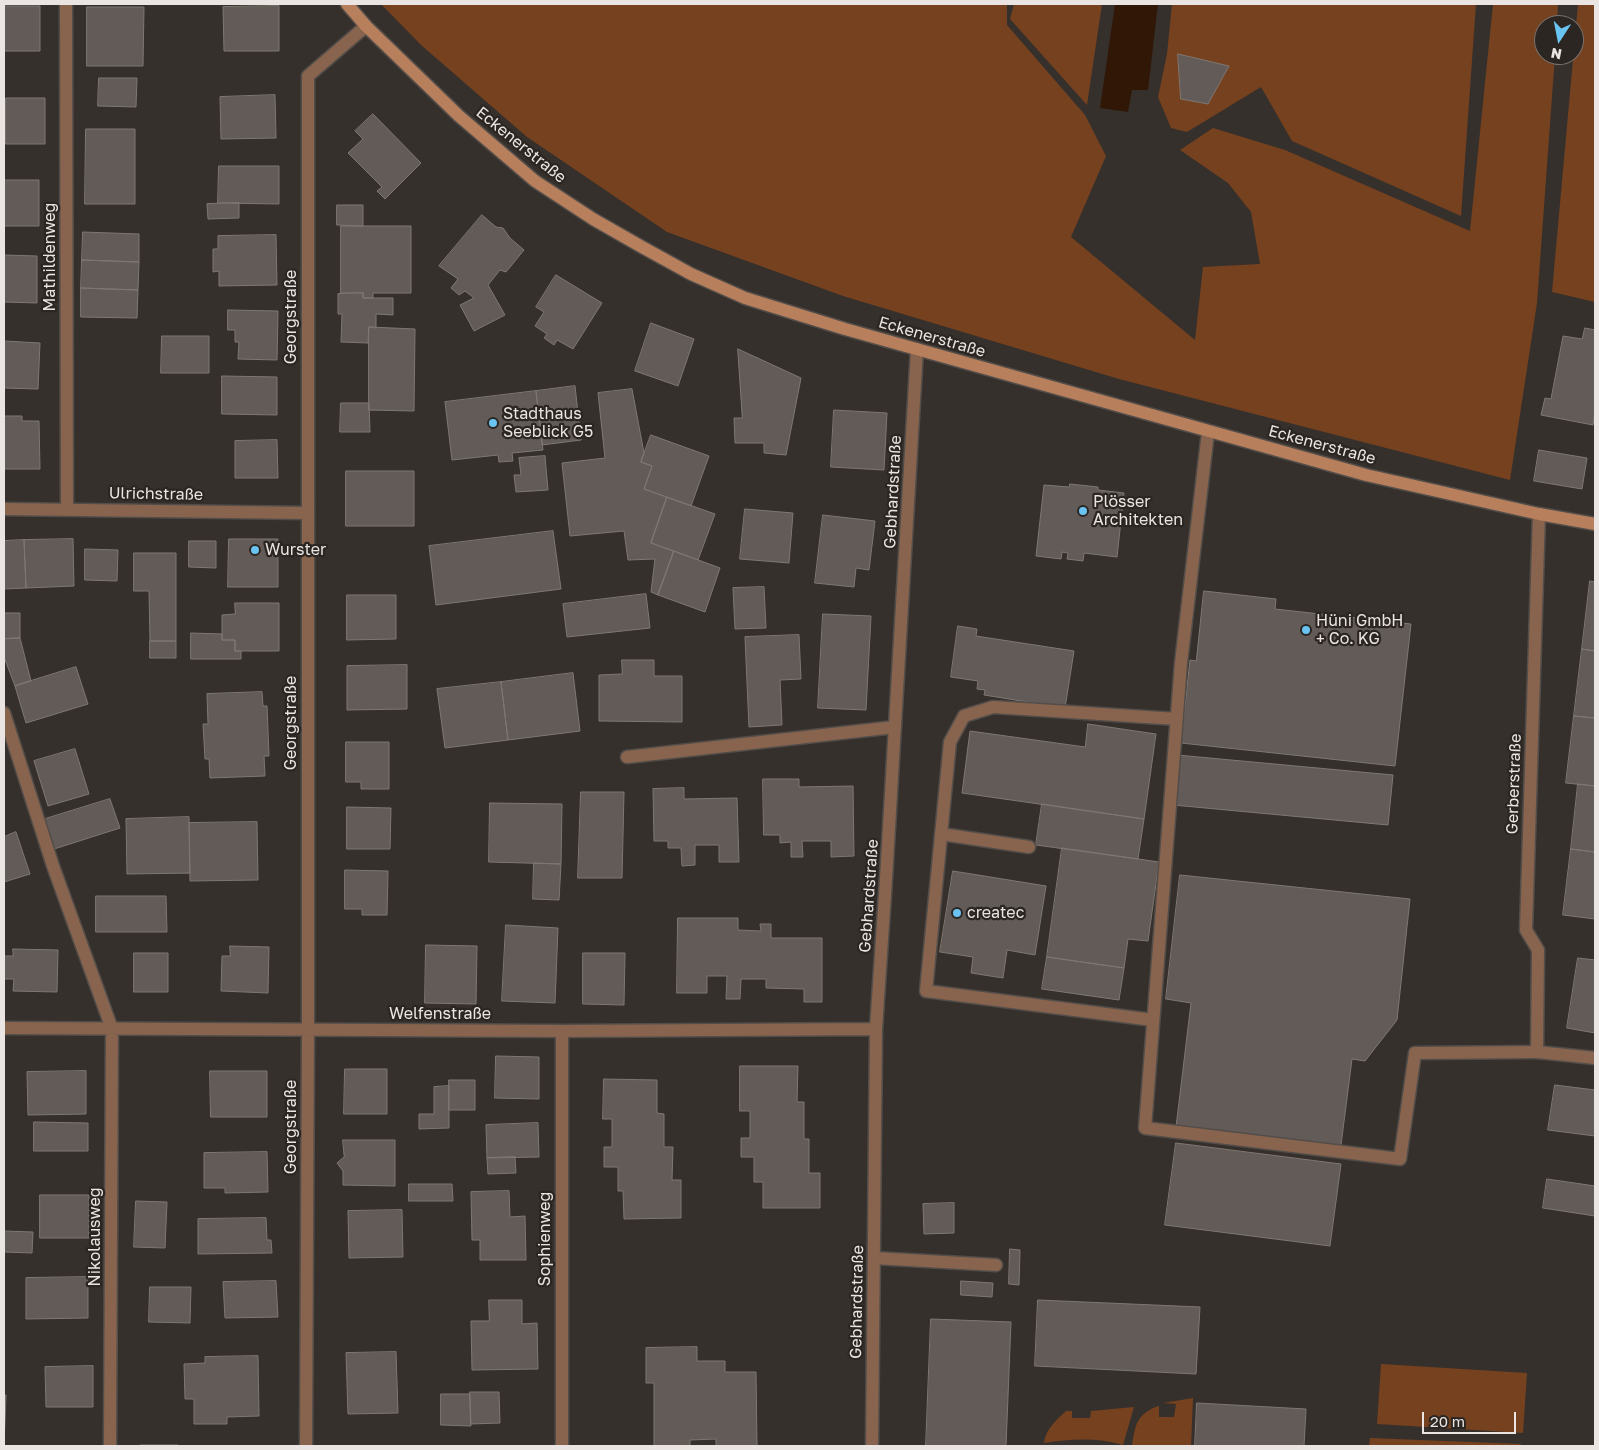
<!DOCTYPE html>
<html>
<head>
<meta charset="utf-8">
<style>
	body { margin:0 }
	#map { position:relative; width:1599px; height:1450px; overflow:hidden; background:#36302c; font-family:"Golos Text",sans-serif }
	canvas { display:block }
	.frame { position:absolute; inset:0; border:5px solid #eae5e3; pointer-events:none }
	.north { position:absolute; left:1534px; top:15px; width:50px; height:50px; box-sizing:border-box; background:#2c2622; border:1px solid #78726f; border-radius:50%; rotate:191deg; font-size:14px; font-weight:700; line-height:20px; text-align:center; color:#eae5e3 }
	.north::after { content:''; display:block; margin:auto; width:18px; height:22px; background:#69c4f1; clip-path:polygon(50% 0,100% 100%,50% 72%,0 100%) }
	.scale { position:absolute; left:1422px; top:1412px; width:94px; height:22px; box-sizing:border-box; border:2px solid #eae5e3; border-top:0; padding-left:6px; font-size:15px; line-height:18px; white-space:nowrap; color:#eae5e3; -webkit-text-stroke:4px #2c2622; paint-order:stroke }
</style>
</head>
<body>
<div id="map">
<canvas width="1599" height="1450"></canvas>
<div class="frame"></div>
<div class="north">N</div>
<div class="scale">20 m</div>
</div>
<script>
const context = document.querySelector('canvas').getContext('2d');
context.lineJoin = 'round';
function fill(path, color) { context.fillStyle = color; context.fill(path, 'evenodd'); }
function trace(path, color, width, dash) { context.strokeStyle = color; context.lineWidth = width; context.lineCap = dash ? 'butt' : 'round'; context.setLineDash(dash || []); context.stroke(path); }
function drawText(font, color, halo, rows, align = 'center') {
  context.font = font + ' "Golos Text",sans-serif'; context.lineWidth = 4.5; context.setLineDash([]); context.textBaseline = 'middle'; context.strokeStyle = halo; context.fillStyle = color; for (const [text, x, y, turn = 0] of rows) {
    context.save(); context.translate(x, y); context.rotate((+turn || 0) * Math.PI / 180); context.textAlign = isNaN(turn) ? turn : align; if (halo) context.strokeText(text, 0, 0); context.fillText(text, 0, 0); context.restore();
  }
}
fill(new Path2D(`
	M381,4H1007V25L1085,115L1106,156L1071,237L1195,340L1203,267L1260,264L1251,212L1228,183L1180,150L1213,128L1285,150L1470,231L1493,4H1558L1557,25H1544V55H1555L1537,303L1510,480L1119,379L843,296L667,232L527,137L421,45Z
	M1014,4H1102L1087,105L1010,19Z
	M1172,4H1476L1461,216L1292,141L1261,87L1187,132L1171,128L1158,97L1167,54Z
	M1578,4H1595V302L1552,292Z
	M1381,1364L1527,1373L1523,1433L1377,1424Z
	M1193,1398L1191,1446H1132C1135,1425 1137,1413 1159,1406V1417H1174L1176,1404L1163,1403Z
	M1134,1407L1123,1445C1097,1437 1071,1439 1044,1443C1045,1430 1057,1419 1066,1411H1072V1418H1090L1091,1411Z
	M1370,1438L1521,1444L1520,1446H1369Z`), '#75411f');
fill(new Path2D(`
	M1115,4H1158L1148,90H1132L1128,112L1100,108Z`), '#311706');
const building = new Path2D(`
	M4,6H40V51H4Z
	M279,6V51H224L223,7Z
	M87,7H144L143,66H87Z
	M1178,54L1229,66L1208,104L1181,99Z
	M99,78H137L136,107L98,106Z
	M275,95L276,138L221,139L220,97Z
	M6,98H45V144H6Z
	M373,114L421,163L385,199L377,191L382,187L348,153L363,139L355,131Z
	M86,129H135V204H85Z
	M219,166H279V204L218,203Z
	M4,180H39V226H4Z
	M239,203V218L208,219L207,204Z
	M337,205H363V226L337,225Z
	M482,215L496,227L503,228L510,238L524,250L506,272L500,270L488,285L505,315L474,331L460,305L474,298L465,291L459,295L451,288L458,279L439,266Z
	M341,226H411V293H373V298H363V293H341Z
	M83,232L139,234V262L82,260Z
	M276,235L277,285L219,286V271L213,272V249H218V236Z
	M4,255L37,256V303L4,302Z
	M82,260L139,262L138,290L81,288Z
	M556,275L602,303L573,349L557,340L554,345L544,338L547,334L535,326L544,312L536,307Z
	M81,288L138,290L137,318L81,317Z
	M363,293V298H393V315L376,314V328L369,327L368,343L341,342L342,314H338V294Z
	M228,310L278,311L277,360L238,359L239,342H235V330H228Z
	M651,323L694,339L678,386L635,371Z
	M369,327L415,329L414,411L369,410Z
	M1585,328L1595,330V412L1593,425L1541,415L1545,398L1551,399L1563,336L1582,339Z
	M162,336H209V373H161Z
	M4,341L40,343L38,389L4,388Z
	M738,349L801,378L786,455L764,453V443H735L734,418H742Z
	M222,376L277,377V415L222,414Z
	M575,386L581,440L542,445L536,391Z
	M632,389L644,453L641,462L652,466L644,489L667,497L651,543L674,551L658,595L651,592L655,559L628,560L624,531L570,536L562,463L605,458L598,393Z
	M536,391L543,450L512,453L513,461L499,462L498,455L452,460L445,402Z
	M341,403H369L370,432H340Z
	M834,410L887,413L884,470L831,467Z
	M4,416H22V421H39L40,469H4Z
	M651,435L709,456L691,506L644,489L652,466L641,462Z
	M277,440L278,478H235V441Z
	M1539,450L1587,458L1582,489L1534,481Z
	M545,456L548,490L516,492L514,475H521L519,458Z
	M346,471H414V526H346Z
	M1070,484L1098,487V490L1124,493L1117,557L1084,553L1083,561L1067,559L1068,553L1062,552L1061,559L1036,556L1044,485L1069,487Z
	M667,497L715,514L698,560L651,543Z
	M745,509L793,513L789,563L740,559Z
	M823,515L875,521L869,570L856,568L854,587L815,583Z
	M553,531L561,589L436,605L429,546Z
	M73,539L74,586L26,588L24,540Z
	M229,539H278V587H228Z
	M24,540L26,588L4,589V541Z
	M189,541H216V568L189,567Z
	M85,549L118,550L117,581L85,580Z
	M674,551L720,568L705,612L658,595Z
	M134,553H176V641H150L149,591H134Z
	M1590,581L1595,582V651L1582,649Z
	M764,587L766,628L735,629L733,588Z
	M1204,591L1276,599L1275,609L1411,624L1395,766L1181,743L1190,660L1196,661Z
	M646,594L650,628L567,637L563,604Z
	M347,595H396V639L347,640Z
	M235,603H279V651H235V640H222V615L235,614Z
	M4,613H20V638L4,639Z
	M823,614L871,616L866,710L818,708Z
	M958,626L977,629L976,636L1074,651L1065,708L984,695L985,690L977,689L978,681L951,677Z
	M191,633L222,634V640H235V651H241V659H191Z
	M799,635L801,679L780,680L782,725L749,727L745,637Z
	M20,638L31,681L15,686L4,657V639Z
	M150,641H176V658H150Z
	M1582,649L1595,651V718L1574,716Z
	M622,660H654V676H682V722L599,721V675L622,674Z
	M407,665V709L347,710V666Z
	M76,667L88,704L26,723L15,686Z
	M573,673L580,731L508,740L501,682Z
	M501,682L508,740L445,748L437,689Z
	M262,692L263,706H267L269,756H264L265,776L210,778L209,759H205L203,724H208L207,694Z
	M1574,716L1595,718V786L1566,783Z
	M1088,724L1156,734L1144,819L962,793L970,731L1085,747Z
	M346,742H389V789H361V782H346Z
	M75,749L89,794L48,806L34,761Z
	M1177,755L1393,775L1388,825L1173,805Z
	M763,779H799V787L853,786L854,856L831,857V841H802L803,857H791V842L780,843V835H764Z
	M1578,784L1595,786V852L1571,849Z
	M684,788V799L737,798L739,862H719V845H695V865L682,866L681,848H668V841H654L653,789Z
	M581,792H624L622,878H578Z
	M110,799L120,828L51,850L42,820Z
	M490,803L562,804L561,864L489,862Z
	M1042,804L1144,819L1138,859L1036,845Z
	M347,807L391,808L390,849H347Z
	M189,817L190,873L127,874L126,819Z
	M257,822L258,880L190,881L189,823Z
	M16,832L30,874L4,882V837Z
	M1062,848L1159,862L1148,941L1128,939L1124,968L1047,957Z
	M1571,849L1595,852V919L1563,915Z
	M534,863L561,864L559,900L533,899Z
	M345,870L388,871L387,915H362V909H345Z
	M953,871L1046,886L1035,955L1007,950L1003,978L971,973L973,957L940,952Z
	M1180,875L1410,899L1397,1020L1365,1061L1352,1059L1341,1145L1176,1127L1191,1003L1166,999Z
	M96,896H166L167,932H96Z
	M678,918H738V930L761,931L760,924H771V938H822V1002H804V989L766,988V979H741L740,999H726L727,976H707V993H677Z
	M506,925L558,928L555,1003L502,1001Z
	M426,945L477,946L476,1004L425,1003Z
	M230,946L269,947L268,993L221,991L222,956H230Z
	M13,949L58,950L57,992L13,991L14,979H4V956H13Z
	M134,953H168V992H134Z
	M583,953H625L624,1005L583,1004Z
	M1047,957L1124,968L1119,1000L1042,989Z
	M1578,958L1595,960V1033L1567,1028Z
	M496,1056L539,1057V1099L495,1098Z
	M740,1066H798L797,1102H804V1139H809V1173H820V1208H763V1182H754V1157H741V1138H750V1111H740Z
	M345,1069H387V1114H344Z
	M86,1071V1114L28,1115L27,1072Z
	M210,1071H267V1117H211Z
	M604,1079L657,1080V1113L664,1114V1147H673L672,1180H681V1218L624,1219L623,1191H618V1167H604V1147H612V1119H603Z
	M449,1080H475V1110H449Z
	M1555,1085L1595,1090V1136L1548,1130Z
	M449,1086V1128L419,1129V1114H434V1087Z
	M34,1122L88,1123V1151H34Z
	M538,1123L539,1157L487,1158L486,1125Z
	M343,1140H395V1186L343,1185V1171L337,1163L344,1157Z
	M1176,1143L1341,1164L1330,1246L1165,1225Z
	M267,1152L268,1192L225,1193V1188H204V1153Z
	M515,1157L516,1173L488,1174L487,1158Z
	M1547,1179L1595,1186V1216L1543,1208Z
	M409,1184H452L453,1201H409Z
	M509,1191L510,1217L525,1216L526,1260H480V1240H472L471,1192Z
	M40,1195H89V1238H40Z
	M136,1201L167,1202L165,1248L134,1247Z
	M954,1203V1233L924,1234L923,1204Z
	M402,1210L403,1257L349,1258L348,1211Z
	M266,1218L267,1240H271L272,1253L198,1254V1219Z
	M4,1231L33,1232L32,1253L4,1252Z
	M1010,1249L1020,1250L1019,1285L1009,1284Z
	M88,1277V1318L26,1319V1278Z
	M276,1281L278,1317L225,1318L223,1282Z
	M961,1281L993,1283L992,1297L961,1295Z
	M150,1287H191L190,1323L149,1322Z
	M489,1300H522V1324L537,1323L538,1369L472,1370L471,1321H489Z
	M1038,1300L1200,1307L1196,1374L1035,1366Z
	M931,1319L1011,1322L1006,1446H926Z
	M697,1347V1361H725V1372H756L757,1446H716V1439L690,1440V1446H654V1383H646V1348Z
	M396,1352L398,1413L348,1414L346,1353Z
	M258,1356L259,1416L227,1417V1424H194V1399H185L184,1364L205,1363V1357Z
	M93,1366V1407H46L45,1367Z
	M470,1392H499L500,1423L471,1424Z
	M441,1394H470L471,1426L441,1425Z
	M4,1395H6L4,1446Z
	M1197,1403L1306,1409L1304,1446H1195Z
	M140,1445H178V1446H140Z`);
fill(building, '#635b57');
trace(building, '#7f7772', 1);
const lane = new Path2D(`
	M1208,432L1181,663L1145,1128L1400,1159L1415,1053L1537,1052
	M4,713L53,866L112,1029
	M627,757L895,727
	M941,834L1029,847
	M1153,1020L926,991L950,742L964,716L993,707L1177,719
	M874,1258L996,1265`);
const street = new Path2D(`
	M66,4L67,509
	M4,509L307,513
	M1539,514L1526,930L1538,950L1537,1052L1595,1058
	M4,1028L562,1031L876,1029
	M110,1446L112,1029
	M306,1446L308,1030V76L366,26
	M562,1446V1031
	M872,1446L876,1029L886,879L917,349`);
const secondary = new Path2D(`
	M347,4L366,26L459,116L535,181L593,219L642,247L691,274L745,298L845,329L1366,475L1539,514L1595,524`);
trace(lane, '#534d49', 15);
trace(street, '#534d49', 15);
trace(secondary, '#534d49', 15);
trace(lane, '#88644e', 12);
trace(street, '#88644e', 12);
trace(secondary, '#b77f5c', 12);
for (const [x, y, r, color] of [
	[493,423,5,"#69c4f1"],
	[1083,511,5,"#69c4f1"],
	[255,550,5,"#69c4f1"],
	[1306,630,5,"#69c4f1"],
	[957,913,5,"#69c4f1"]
]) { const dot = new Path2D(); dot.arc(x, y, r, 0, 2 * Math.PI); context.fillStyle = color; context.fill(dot); trace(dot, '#2c2622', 2); }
drawText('16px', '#eae5e3', '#2c2622', [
	["Eckenerstraße",521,145,39],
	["Mathildenweg",50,257,-90],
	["Georgstraße",291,317,-90],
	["Eckenerstraße",932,337,16],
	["Eckenerstraße",1322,445,15],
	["Gebhardstraße",893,492,-87],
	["Ulrichstraße",156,494,1],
	["Georgstraße",291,723,-90],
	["Gerberstraße",1514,784,-88],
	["Gebhardstraße",869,896,-86],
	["Welfenstraße",440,1014],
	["Georgstraße",291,1127,-90],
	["Nikolausweg",95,1237,-90],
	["Sophienweg",545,1239,-90],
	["Gebhardstraße",857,1302,-89]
]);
drawText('16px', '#eae5e3', '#2c2622', [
	["Stadthaus",503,414],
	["Seeblick G5",503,432],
	["Plösser",1093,502],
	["Architekten",1093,520],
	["Wurster",265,550],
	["Hüni GmbH",1316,621],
	["+ Co. KG",1316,639],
	["createc",967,913]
], 'left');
</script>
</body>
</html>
